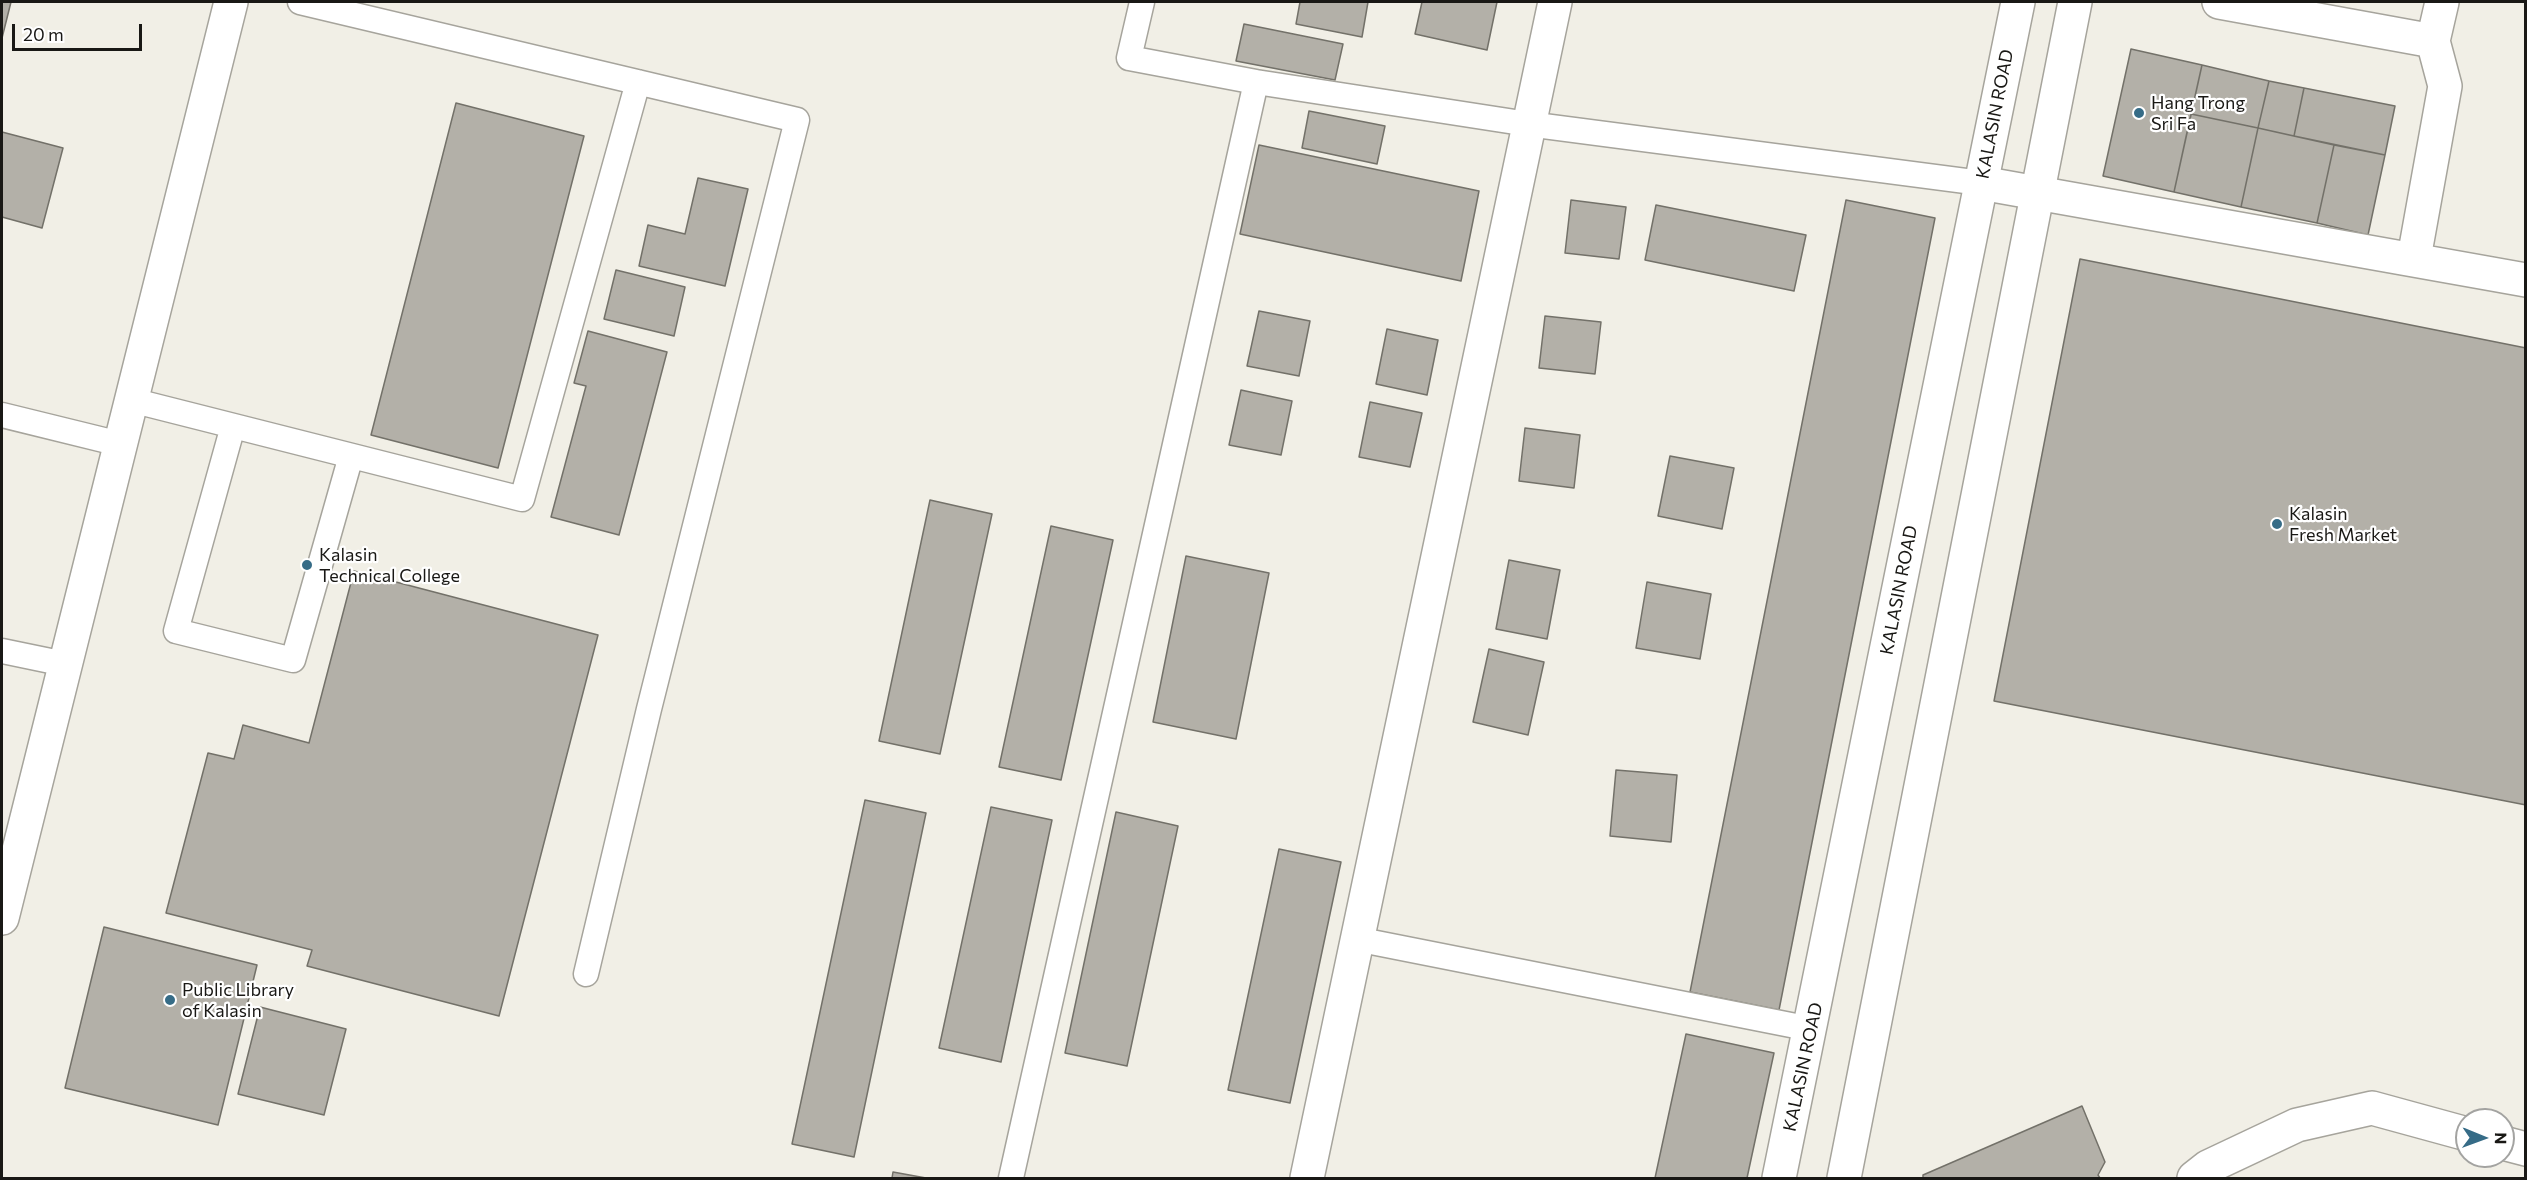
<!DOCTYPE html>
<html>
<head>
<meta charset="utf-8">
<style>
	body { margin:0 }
	#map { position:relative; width:2527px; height:1180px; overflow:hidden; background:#f1efe6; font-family:Commissioner,sans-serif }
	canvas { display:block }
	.frame { position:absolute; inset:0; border:3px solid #191815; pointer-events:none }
	.north { position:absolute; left:2455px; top:1108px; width:60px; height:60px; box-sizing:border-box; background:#fff; border:2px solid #a3a3a1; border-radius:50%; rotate:91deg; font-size:16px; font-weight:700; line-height:24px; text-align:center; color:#191815 }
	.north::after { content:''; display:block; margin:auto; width:21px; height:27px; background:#366c87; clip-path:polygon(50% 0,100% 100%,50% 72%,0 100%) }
	.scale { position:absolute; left:12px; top:24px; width:130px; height:27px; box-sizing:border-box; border:3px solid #191815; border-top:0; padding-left:8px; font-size:18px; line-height:21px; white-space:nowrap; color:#191815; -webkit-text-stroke:4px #fff; paint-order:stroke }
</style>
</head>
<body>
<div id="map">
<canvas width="2527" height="1180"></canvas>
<div class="frame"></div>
<div class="north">N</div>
<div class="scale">20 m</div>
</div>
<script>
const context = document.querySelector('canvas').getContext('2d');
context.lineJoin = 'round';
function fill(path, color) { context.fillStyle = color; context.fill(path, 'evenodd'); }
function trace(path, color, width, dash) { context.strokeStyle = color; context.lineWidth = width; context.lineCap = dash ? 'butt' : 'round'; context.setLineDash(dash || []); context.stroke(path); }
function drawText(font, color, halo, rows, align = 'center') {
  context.font = font + ' Commissioner,sans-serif'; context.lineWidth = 4.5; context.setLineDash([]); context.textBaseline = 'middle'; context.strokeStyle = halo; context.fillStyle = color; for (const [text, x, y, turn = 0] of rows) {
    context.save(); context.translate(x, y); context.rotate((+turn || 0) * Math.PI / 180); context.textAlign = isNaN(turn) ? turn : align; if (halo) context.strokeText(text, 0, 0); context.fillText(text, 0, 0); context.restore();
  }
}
const building = new Path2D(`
	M2,2H11L2,38Z
	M1300,2H1368L1362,37L1296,24Z
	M1422,2H1497L1487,50L1415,34Z
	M1244,24L1343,44L1335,80L1236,61Z
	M2131,49L2202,65L2174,192L2103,176Z
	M2202,65L2269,81L2258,128L2191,114Z
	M2269,81L2304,88L2294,136L2258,128Z
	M2304,88L2395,106L2385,155L2294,136Z
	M456,103L584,136L498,468L371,435Z
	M1309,111L1385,126L1377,164L1302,148Z
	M2191,114L2258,128L2241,207L2174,192Z
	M2258,128L2334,145L2317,223L2241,207Z
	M2,132L63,148L42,228L2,217Z
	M1259,145L1479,191L1461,281L1240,234Z
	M2334,145L2385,155L2368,235L2317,223Z
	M698,178L748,189L725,286L639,266L648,225L685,234Z
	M1571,200L1626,207L1619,259L1565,253Z
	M1846,200L1935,218L1779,1010L1690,992Z
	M1656,205L1806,235L1794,291L1645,260Z
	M2080,259L2526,348V805L1994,701Z
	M616,270L685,287L674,336L604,319Z
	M1259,311L1310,321L1299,376L1247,366Z
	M1545,316L1601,322L1595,374L1539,368Z
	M1387,329L1438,340L1427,395L1376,384Z
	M588,331L667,352L619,535L551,517L586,386L574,383Z
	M1241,390L1292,401L1281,455L1229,445Z
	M1370,402L1422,413L1410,467L1359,457Z
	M1525,428L1580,435L1574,488L1519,481Z
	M1670,456L1734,468L1722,529L1658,516Z
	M930,500L992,514L940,754L879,741Z
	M1051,526L1113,540L1061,780L999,767Z
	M1186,556L1269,573L1236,739L1153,722Z
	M1509,560L1560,570L1547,639L1496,629Z
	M354,571L598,635L499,1016L307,966L312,950L166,913L208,753L234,759L243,725L309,743Z
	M1647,582L1711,594L1700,659L1636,648Z
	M1489,649L1544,662L1528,735L1473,722Z
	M1616,770L1677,775L1671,842L1610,836Z
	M865,800L926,813L854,1157L792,1144Z
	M991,807L1052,820L1001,1062L939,1048Z
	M1116,812L1178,826L1127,1066L1065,1053Z
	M1279,849L1341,862L1290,1103L1228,1090Z
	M104,927L257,965L218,1125L65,1088Z
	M260,1007L346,1029L324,1115L238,1094Z
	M1686,1034L1774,1053L1747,1178H1655Z
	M2082,1106L2105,1162L2098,1175L2100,1178H1923V1175Z
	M893,1172L926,1178H892Z`);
fill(building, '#b3b0a8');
trace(building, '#737169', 1.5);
const service = new Path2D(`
	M300,2L797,120L649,709L586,974
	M1142,2L1129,58L1256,82
	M131,400L522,499L638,82
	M2,415L120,444
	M233,426L176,631L293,660L351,456
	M2,651L65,664
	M1356,939L1811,1029
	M1011,1178L1256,82L1528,124L1981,183`);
const minor = new Path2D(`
	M2219,2L2433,41L2442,2
	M1981,183L2526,280
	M2414,258L2445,86L2433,41
	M2,918L231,2
	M2503,1143L2526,1149
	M1307,1178L1555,2
	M2194,1178L2208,1167L2297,1125L2372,1108L2467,1134`);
const secondary = new Path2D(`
	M1779,1178L2018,2
	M1844,1178L2075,2`);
trace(service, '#a6a49c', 27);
trace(minor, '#a6a49c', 36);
trace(secondary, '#a6a49c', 36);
trace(service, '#fff', 24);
trace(minor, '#fff', 33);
trace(secondary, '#fff', 33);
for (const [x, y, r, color] of [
	[2139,113,6,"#366c87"],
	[2277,524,6,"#366c87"],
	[307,565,6,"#366c87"],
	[170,1000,6,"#366c87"]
]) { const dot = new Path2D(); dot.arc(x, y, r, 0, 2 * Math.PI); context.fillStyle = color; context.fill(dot); trace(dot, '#fff', 2); }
drawText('18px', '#191815', '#fff', [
	["Hang Trong",2151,103],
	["Sri Fa",2151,124],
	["Kalasin",2289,514],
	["Fresh Market",2289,535],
	["Kalasin",319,555],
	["Technical College",319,576],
	["Public Library",182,990],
	["of Kalasin",182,1011]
], 'left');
drawText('18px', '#191815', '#fff', [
	["KALASIN ROAD",1995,114,-79],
	["KALASIN ROAD",1899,590,-79],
	["KALASIN ROAD",1803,1067,-78]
]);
</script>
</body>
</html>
